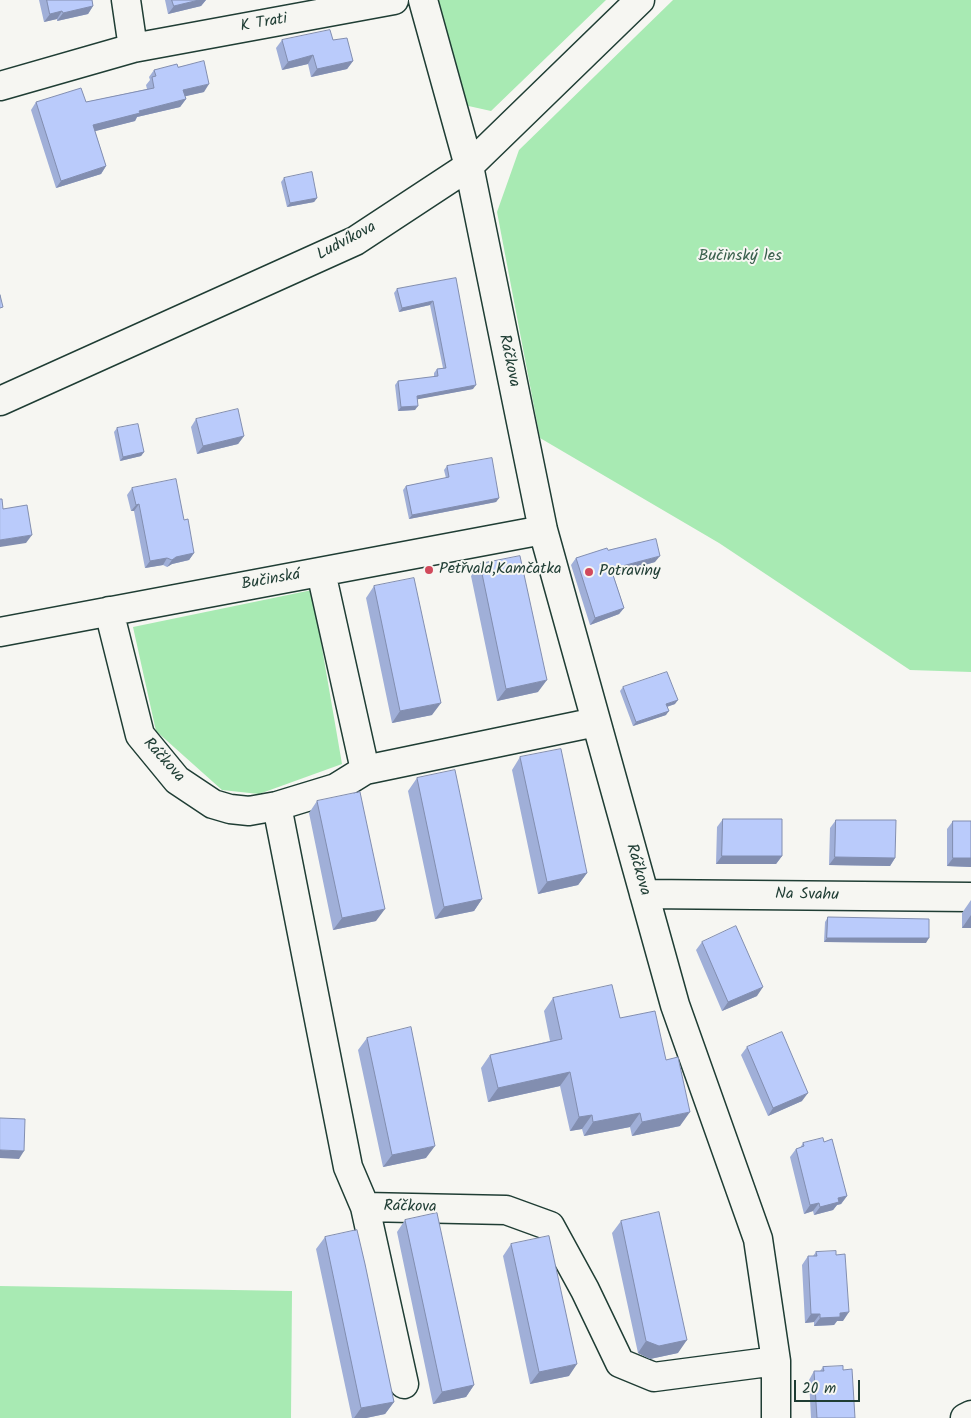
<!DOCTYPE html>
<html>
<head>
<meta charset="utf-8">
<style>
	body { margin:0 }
	#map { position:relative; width:971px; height:1418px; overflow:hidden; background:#f6f6f2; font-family:Kalam,sans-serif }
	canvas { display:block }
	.scale { position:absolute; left:794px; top:1380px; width:66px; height:22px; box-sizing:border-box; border:2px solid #1f3d34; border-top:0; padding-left:6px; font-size:15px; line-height:18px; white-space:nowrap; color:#1f3d34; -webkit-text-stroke:4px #f6f6f2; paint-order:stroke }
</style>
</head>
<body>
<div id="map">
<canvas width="971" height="1418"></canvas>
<div class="scale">20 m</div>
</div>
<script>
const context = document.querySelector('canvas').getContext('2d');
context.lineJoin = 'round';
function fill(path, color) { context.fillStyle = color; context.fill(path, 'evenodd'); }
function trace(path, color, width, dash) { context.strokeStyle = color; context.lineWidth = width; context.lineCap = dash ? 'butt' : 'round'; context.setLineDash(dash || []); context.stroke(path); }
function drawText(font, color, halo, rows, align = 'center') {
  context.font = font + ' Kalam,sans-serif'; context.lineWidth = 4; context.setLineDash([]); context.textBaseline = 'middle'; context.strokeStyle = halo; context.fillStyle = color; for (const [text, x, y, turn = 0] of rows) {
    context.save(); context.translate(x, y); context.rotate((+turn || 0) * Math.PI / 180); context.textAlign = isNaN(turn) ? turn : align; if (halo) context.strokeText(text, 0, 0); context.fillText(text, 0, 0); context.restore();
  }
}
fill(new Path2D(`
	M432,0H606L491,111L455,103Z
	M673,0H971V672L910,670L719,543L540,438L497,212L519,150Z
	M312,590L342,764L259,794L222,790L156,731L133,627Z
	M0,1286L292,1291L291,1418H0Z`), '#a8eab3');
const minor = new Path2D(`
	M126,0L133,48
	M423,0L469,166L543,530L675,1005L758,1239L776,1361V1418
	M0,86L133,48L394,0
	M0,401L355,241L469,166L640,0
	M321,572L365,770
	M109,611L140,735L177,780L213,804L230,809L249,811L277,806L348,1167L365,1207L506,1210L550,1226L585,1290L620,1363L654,1377L776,1361
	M0,632L543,530
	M277,806L336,788L365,770L596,722
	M644,894L971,897
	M365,1207L404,1384
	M965,1418L971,1415`);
trace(minor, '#1f3d34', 31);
trace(minor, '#f6f6f2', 28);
fill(new Path2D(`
	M39,0H92L93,6L88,14L57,21V19L44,22Z
	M165,0H206L201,6L168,14Z
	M282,40H333L353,61L347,69L311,77L308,64L282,70L276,48Z
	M178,67L204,92L185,96L186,99L180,107L137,117L135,121L95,131L106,166L101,174L56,188L31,110L36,102H86L147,89L146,85L150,80L149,77L154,70Z
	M284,178L317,198L314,202L287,207L281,182Z
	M456,278L473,389L417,399L415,410L398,411L395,385L398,381L434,377V373L437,369L443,368L430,305L399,312L394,293L397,289Z
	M196,419L244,436L238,444L197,454L191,427Z
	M117,428L144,452L141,456L120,461L114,432Z
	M447,466L499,498L496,502L409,519L403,490L406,486L446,478L444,470Z
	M132,488L184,520L194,553L189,560L172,564L167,567L163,565L145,568L134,511H131L127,495Z
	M608,550L655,562L613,574L624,608L619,614L590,625L571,565L576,558Z
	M480,564L538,692L497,701L471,576Z
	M374,586L432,715L392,723L366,598Z
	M623,687L675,704L667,707L666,715L633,726L620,691Z
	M520,757L587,873L578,885L538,894L512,770Z
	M417,778L482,899L474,911L435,919L408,791Z
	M317,801L376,921L333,930L309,813Z
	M723,819L782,856L776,864H716L717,827Z
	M836,820L895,858L890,866L829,865L830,828Z
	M953,821H971V867L947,866V829Z
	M971,900V928H962V913Z
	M828,917L926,943L824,942L825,922Z
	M702,942L757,996L722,1011L696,950Z
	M553,998L620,1018L680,1126L632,1136L630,1127L584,1136L582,1129L570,1131L560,1086L488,1102L481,1068L490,1055L550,1041L544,1011Z
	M367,1038L426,1158L383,1167L358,1050Z
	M747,1047L802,1101L768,1116L741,1055Z
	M824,1142L847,1196L841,1204L837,1205L833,1210L814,1215L813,1211L804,1214L790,1157L796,1149L800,1148L803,1143Z
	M405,1220L474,1385L466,1397L433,1404L397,1232Z
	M621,1221L678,1353L650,1359L638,1353L612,1233Z
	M325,1237L394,1402L385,1414L366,1418H352L316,1249Z
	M511,1244L569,1376L530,1384L503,1256Z
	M816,1252L843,1321H837L834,1325L814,1326V1322L805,1323L802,1265L808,1256H813Z
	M823,1367L843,1370L855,1418H811L809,1380L814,1371H820Z`), '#a0afd8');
fill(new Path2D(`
	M199,0H206L201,6L168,14L174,6Z
	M93,6L88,14L57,21L63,13Z
	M62,11L57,19L44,22L50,14Z
	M313,55L308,64L282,70L288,62Z
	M353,61L347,69L311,77L317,69Z
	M209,84L204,92L178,98L183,90Z
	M186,99L180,107L137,117L135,121L88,133L93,125L139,111Z
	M106,166L101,174L56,188L61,181Z
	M317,198L314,202L287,207L290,203Z
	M433,301L430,305L399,312L402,308Z
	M476,385L473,389L414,400L417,396Z
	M418,406L415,410L398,411L401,407Z
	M244,436L238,444L197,454L203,446Z
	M144,452L141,456L120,461L123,457Z
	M499,498L496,502L409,519L412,515Z
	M139,504L134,511H131L136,505Z
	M32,535L26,543L0,547V540Z
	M194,553L189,560L172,564L167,567L172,560L176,557Z
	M660,556L655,562L606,576L611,569Z
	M167,558L163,565L145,568L150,561Z
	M624,608L619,614L590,625L595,618Z
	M547,680L538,692L497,701L506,689Z
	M678,700L675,704L663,708L666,704Z
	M441,703L432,715L392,723L400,711Z
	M669,711L666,715L633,726L636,722Z
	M722,856H782L776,864H716Z
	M835,857L895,858L890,866L829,865Z
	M953,858H971V867L947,866Z
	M587,873L578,885L538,894L547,882Z
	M482,899L474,911L435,919L444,907Z
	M385,909L376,921L333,930L342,918Z
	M971,915V928H962Z
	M827,938H929L926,943L824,942Z
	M763,987L757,996L722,1011L728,1002Z
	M570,1072L560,1086L488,1102L498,1088Z
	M808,1093L802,1101L768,1116L773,1108Z
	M690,1112L680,1126L632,1136L642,1122Z
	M640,1113L630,1127L584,1136L593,1122Z
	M592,1115L582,1129L570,1131L579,1117Z
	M435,1146L426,1158L383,1167L392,1155Z
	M0,1150L24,1151L19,1159L0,1158Z
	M847,1196L841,1204L837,1205L833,1210L814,1215L820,1207L838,1198Z
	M819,1203L813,1211L804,1214L810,1205Z
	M849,1312L843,1321H837L834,1325L814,1326L820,1318L840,1313Z
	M811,1314H820L814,1322L805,1323Z
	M687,1340L678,1353L650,1359L638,1353L646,1341Z
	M577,1364L569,1376L530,1384L539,1372Z
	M474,1385L466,1397L433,1404L442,1392Z
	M394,1402L385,1414L366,1418H354L361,1408Z`), '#828eb0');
const building = new Path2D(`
	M47,0H92L93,6L63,13L62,11L50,14Z
	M172,0H199L174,6Z
	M330,30L333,40L347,38L353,61L317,69L313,55L288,62L282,40Z
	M204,61L209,84L183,90L186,99L139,111L140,113L93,125L106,166L61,181L36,102L81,88L86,102L154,88L152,77L156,76L154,70L177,64L178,67Z
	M312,172L317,198L290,203L284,178Z
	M456,278L476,385L417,396L418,406L401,407L398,381L438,376L437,369L446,368L433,301L402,308L397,289Z
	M0,295L3,307L0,308Z
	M238,409L244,436L203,446L196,419Z
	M138,424L144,452L123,457L117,428Z
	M492,458L499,498L412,515L406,486L449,477L447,466Z
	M176,479L184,520L188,519L194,553L176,557L172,560L167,558L150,561L139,504L136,505L132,488Z
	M0,499H2L3,509L27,505L32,535L0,540Z
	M656,539L660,556L611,569L624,608L595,618L576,558L607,548L608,550Z
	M520,556L547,680L506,689L480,564Z
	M414,578L441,703L400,711L374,586Z
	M667,672L678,700L666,704L669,711L636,722L623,687Z
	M561,749L587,873L547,882L520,757Z
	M455,770L482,899L444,907L417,778Z
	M360,792L385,909L342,918L317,801Z
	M723,819H782V856H722Z
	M836,820H896L895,858L835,857Z
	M953,821H971V858H953Z
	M828,917L929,919V938H827Z
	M736,926L763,987L728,1002L702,942Z
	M612,985L620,1018L655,1011L666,1060L678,1057L690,1112L642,1122L640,1113L593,1122L592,1115L579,1117L570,1072L498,1088L490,1055L562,1039L553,998Z
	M411,1027L435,1146L392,1155L367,1038Z
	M782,1032L808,1093L773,1108L747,1047Z
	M0,1118L25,1119L24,1151L0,1150Z
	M823,1138L824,1142L832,1139L847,1196L838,1198L839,1202L820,1207L819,1203L810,1205L796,1149L804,1146L803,1143Z
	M659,1212L687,1340L659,1346L646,1341L621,1221Z
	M437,1213L474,1385L442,1392L405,1220Z
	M357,1230L365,1264L394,1402L361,1408L325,1237Z
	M549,1236L577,1364L539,1372L511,1244Z
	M836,1251V1255L845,1254L849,1312L840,1313V1317L820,1318V1314H811L808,1256H817L816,1252Z
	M843,1366V1370L852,1369L855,1418H817L814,1371H824L823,1367Z`);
fill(building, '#bacbfb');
trace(building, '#828eb0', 1);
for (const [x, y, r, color] of [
	[429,570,5,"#d1495b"],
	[589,572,5,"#d1495b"]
]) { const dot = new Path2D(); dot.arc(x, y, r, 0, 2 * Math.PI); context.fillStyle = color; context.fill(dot); trace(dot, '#f6f6f2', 2); }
drawText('16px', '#1f3d34', '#f6f6f2', [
	["K Trati",264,24,-10],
	["Ludvíkova",347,242,-28],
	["Ráčkova",508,361,78],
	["Bučinská",271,581,-10],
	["Ráčkova",163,761,48],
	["Ráčkova",637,870,74],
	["Na Svahu",807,896,1],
	["Ráčkova",410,1208,1]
]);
drawText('16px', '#3a604d', '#f6f6f2', [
	["Bučinský les",740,257]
]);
drawText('16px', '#1f3d34', '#f6f6f2', [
	["Petřvald,Kamčatka",439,570],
	["Potraviny",599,572]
], 'left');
</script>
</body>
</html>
